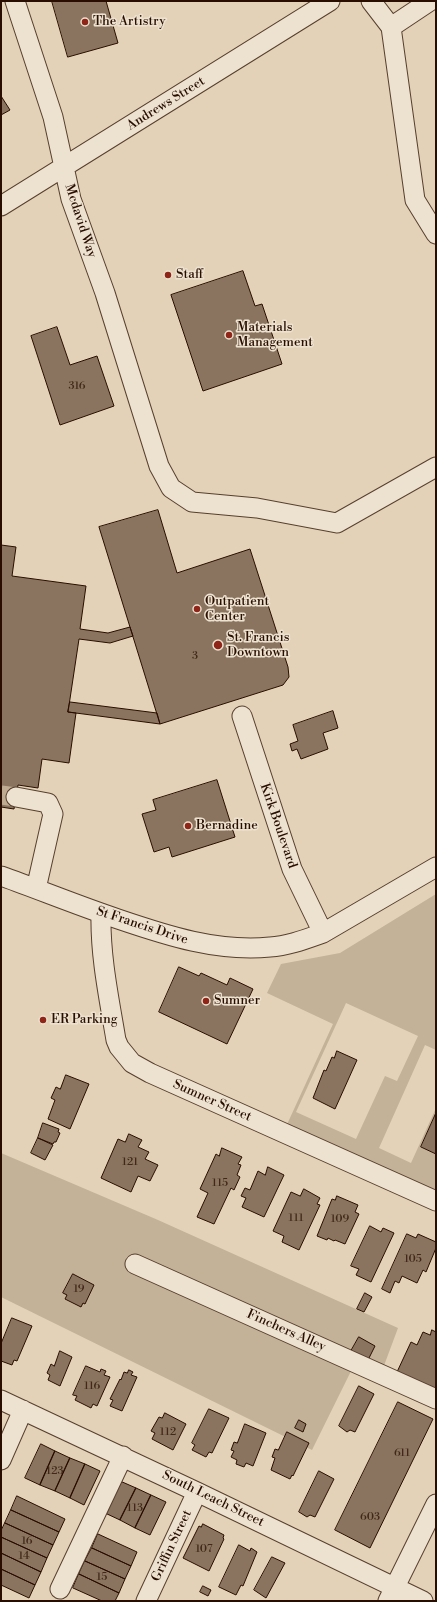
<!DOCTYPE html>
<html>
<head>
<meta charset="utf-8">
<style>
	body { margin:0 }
	#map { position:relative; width:437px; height:1602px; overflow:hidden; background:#e3d2b7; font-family:"Libre Bodoni",serif }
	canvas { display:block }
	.frame { position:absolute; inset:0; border:2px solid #290e00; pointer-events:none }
</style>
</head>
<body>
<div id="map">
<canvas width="437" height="1602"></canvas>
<div class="frame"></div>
</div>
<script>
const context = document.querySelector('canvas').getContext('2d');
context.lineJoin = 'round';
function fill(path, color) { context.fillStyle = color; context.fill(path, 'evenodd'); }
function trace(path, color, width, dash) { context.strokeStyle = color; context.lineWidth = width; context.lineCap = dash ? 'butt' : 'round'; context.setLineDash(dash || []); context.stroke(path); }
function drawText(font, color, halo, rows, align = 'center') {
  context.font = font + ' "Libre Bodoni",serif'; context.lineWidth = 3; context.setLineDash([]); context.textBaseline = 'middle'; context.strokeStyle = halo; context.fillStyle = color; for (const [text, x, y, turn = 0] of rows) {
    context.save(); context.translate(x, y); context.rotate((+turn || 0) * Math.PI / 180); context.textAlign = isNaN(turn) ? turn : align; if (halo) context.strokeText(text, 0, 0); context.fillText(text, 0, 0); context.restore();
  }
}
fill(new Path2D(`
	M436,894V1050L425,1045L379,1148L411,1163L436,1108V1113L421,1147L436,1154V1204L284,1131L333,1024L267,993L281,964L340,953ZM346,1003L418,1036L397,1081L385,1076L356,1139L296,1112Z
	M1,1153L158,1220L398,1328L379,1379L353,1367L312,1450L1,1297Z`), '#c3b198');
const building = new Path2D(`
	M52,1H106L118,43L68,57Z
	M1,96L10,110L1,115Z
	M243,271L255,306L262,304L282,364L203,391L171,295Z
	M57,327L70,365L97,356L114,406L60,425L31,336Z
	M158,510L177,573L250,549L288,667L289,677L283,685L160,724L99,527Z
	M1,545L16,547L12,576L86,586L80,629L108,633L130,627L133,636L110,643L79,639L68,712L76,713L69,763L42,759L38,788L18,785L14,809L1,807Z
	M70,702L157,713L160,724L68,712Z
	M333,711L338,728L323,733L328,749L301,759L297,749L292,751L290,744L298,741L293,725Z
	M217,780L235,837L172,857L169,847L154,852L142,814L156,810L153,800Z
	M179,967L199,976L201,973L227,985L230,978L253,989L227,1044L159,1012Z
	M337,1051L357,1060L335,1109L313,1098L324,1070L326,1071L332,1057L334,1058Z
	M66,1075L89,1084L70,1129L48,1119L55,1100L51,1098L56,1087L60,1089Z
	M436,1113V1154L421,1147Z
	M43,1123L59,1129L58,1132L60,1133L56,1142H54L53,1144L38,1138Z
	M129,1134L142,1140L138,1147L149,1152L145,1159L158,1165L150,1181L138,1176L131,1192L101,1178L118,1139L125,1142Z
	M38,1138L53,1145L45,1160L31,1153Z
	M222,1148L242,1157L238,1164L241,1165L237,1175L240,1177L234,1190L231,1188L214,1224L197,1217L208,1193L200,1189L216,1154L219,1156Z
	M268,1167L284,1175L264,1217L242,1207L246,1198L241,1196L245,1188L250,1190L258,1171L265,1175Z
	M304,1189L320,1198L317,1204L320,1205L299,1250L282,1242L284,1236L273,1231L291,1192L300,1196Z
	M337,1196L358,1205L355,1212L359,1214L345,1244L335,1240L334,1241L328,1238L327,1240L317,1236L332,1199L335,1200Z
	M370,1226L381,1232L383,1228L394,1233L371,1282L356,1275L359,1269L351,1266Z
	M407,1234L416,1238L418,1234L436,1242V1248L426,1272L423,1270L417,1283L402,1276L399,1283L395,1281L390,1293L382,1289Z
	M73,1274L94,1285L85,1304L83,1303L81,1307L65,1299L67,1295L63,1293Z
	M365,1293L372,1297L364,1312L357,1309Z
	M12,1318L32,1326L17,1361L14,1360L12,1365L1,1361V1344Z
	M432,1330L436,1332V1390L397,1372L411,1342L417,1345L423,1332L430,1335Z
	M359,1337L375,1346L367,1362L350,1353Z
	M60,1351L72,1357L60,1386L48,1380L50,1375L47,1373L51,1364L54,1366Z
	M86,1366L100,1372L101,1369L106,1371L104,1375L110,1377L97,1406L93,1404L91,1408L75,1400L77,1396L73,1395Z
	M129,1370L133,1372L131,1375L137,1377L122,1411L110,1406L113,1400L110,1399L120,1379L121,1380L124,1372L127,1373Z
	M359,1386L374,1394L355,1432L350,1430L347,1432L339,1426Z
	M398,1402L433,1419L370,1548L335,1530Z
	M209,1409L229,1418L212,1453L209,1452L206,1457L192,1450L195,1445L192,1443Z
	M165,1413L186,1424L173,1450L152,1439L155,1433L151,1431L159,1417L162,1418Z
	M299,1420L306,1424L303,1432L295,1428Z
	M245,1424L266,1433L253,1466L246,1463L244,1467L236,1464L237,1460L231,1457L234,1451L231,1450L234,1442L237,1443Z
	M287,1432L309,1443L293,1476L292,1475L290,1479L271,1470L275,1458L272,1457L275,1449L278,1450Z
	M41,1444L55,1451L40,1485L25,1478Z
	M55,1451L70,1458L55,1491L40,1485Z
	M70,1458L85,1464L70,1498L55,1491Z
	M85,1464L100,1471L84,1505L70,1498Z
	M319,1471L334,1479L315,1517L310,1515L307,1517L299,1512Z
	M120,1481L136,1488L120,1520L105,1513Z
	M136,1488L151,1495L135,1528L120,1520Z
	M151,1495L166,1502L150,1535L135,1528Z
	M17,1496L65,1519L59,1532L11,1510Z
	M11,1510L59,1532L53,1545L5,1523Z
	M5,1523L53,1545L47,1558L1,1537V1531Z
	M203,1524L224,1535L223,1538L224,1539L209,1571L183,1558L199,1526L201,1527Z
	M98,1534L137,1552L131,1566L92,1548Z
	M1,1537L47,1558L41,1572L1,1553Z
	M239,1545L250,1551L251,1548L257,1552L243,1586L241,1585L236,1595L219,1587Z
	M92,1548L131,1566L125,1579L85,1561Z
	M1,1553L41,1572L35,1585L1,1569Z
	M272,1557L285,1563L266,1598L254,1590Z
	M85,1561L125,1579L119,1593L79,1574Z
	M1,1569L35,1585L29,1598L1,1585Z
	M79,1574L119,1593L115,1601H102L73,1588Z
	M203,1586L211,1590L208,1596L200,1592Z`);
fill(building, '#8a745f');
trace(building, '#290e00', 1);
trace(new Path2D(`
	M1,795L16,797`), '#beab92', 19, [19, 10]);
const minor = new Path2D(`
	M15,1L53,117L71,199L105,293L159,466L171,488L192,502L257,508L337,523L436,467
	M371,1L391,27L415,200L436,234
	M391,27L430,1
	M1,206L330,1
	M242,716L292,869L323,933
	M16,797L48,803L53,814L36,889
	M1,876C40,890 79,906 118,919C168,936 217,952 270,947C288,946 306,939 323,933L436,867
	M101,913C100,956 109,998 116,1040L119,1047L132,1063L150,1073L436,1201
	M135,1264L436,1399
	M1,1400L197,1492L423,1601
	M1,1460L23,1410
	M60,1589L123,1456
	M146,1601L197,1492
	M388,1601L436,1504`);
trace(minor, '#583f2e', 21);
trace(minor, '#ede2d0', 19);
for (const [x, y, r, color] of [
	[85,22,4,"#8f2418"],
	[168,275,4,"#8f2418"],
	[229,335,4,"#8f2418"],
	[197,609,4,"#8f2418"],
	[218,645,5,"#8f2418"],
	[188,826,4,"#8f2418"],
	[206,1001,4,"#8f2418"],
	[43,1020,4,"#8f2418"]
]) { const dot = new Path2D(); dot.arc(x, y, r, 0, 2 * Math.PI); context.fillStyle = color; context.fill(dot); trace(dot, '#ede2d0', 1.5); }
drawText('11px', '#412818', null, [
	["316",77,386],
	["3",195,656],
	["121",130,1162],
	["115",220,1183],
	["111",296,1218],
	["109",340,1219],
	["105",413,1259],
	["19",79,1289],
	["116",92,1386],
	["112",168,1432],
	["611",402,1453],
	["123",55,1471],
	["113",135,1508],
	["603",370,1517],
	["16",27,1541],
	["107",204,1549],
	["14",24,1556],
	["15",102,1577]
]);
drawText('13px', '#290e00', '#ede2d0', [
	["The Artistry",93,22],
	["Staff",176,275],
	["Materials",237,328],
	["Management",237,343],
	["Outpatient",205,602],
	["Center",205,617],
	["St. Francis",227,638],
	["Downtown",227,653],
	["Bernadine",196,826],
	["Sumner",214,1001],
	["ER Parking",51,1020]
], 'left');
drawText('13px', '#290e00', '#ede2d0', [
	["Andrews Street",166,104,-32],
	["Mcdavid Way",80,221,72],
	["Kirk Boulevard",278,826,71],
	["St Francis Drive",142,926,18],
	["Sumner Street",212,1101,24],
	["Finchers Alley",286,1331,24],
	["South Leach Street",213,1499,26],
	["Griffin Street",172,1546,-65]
]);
</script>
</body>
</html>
